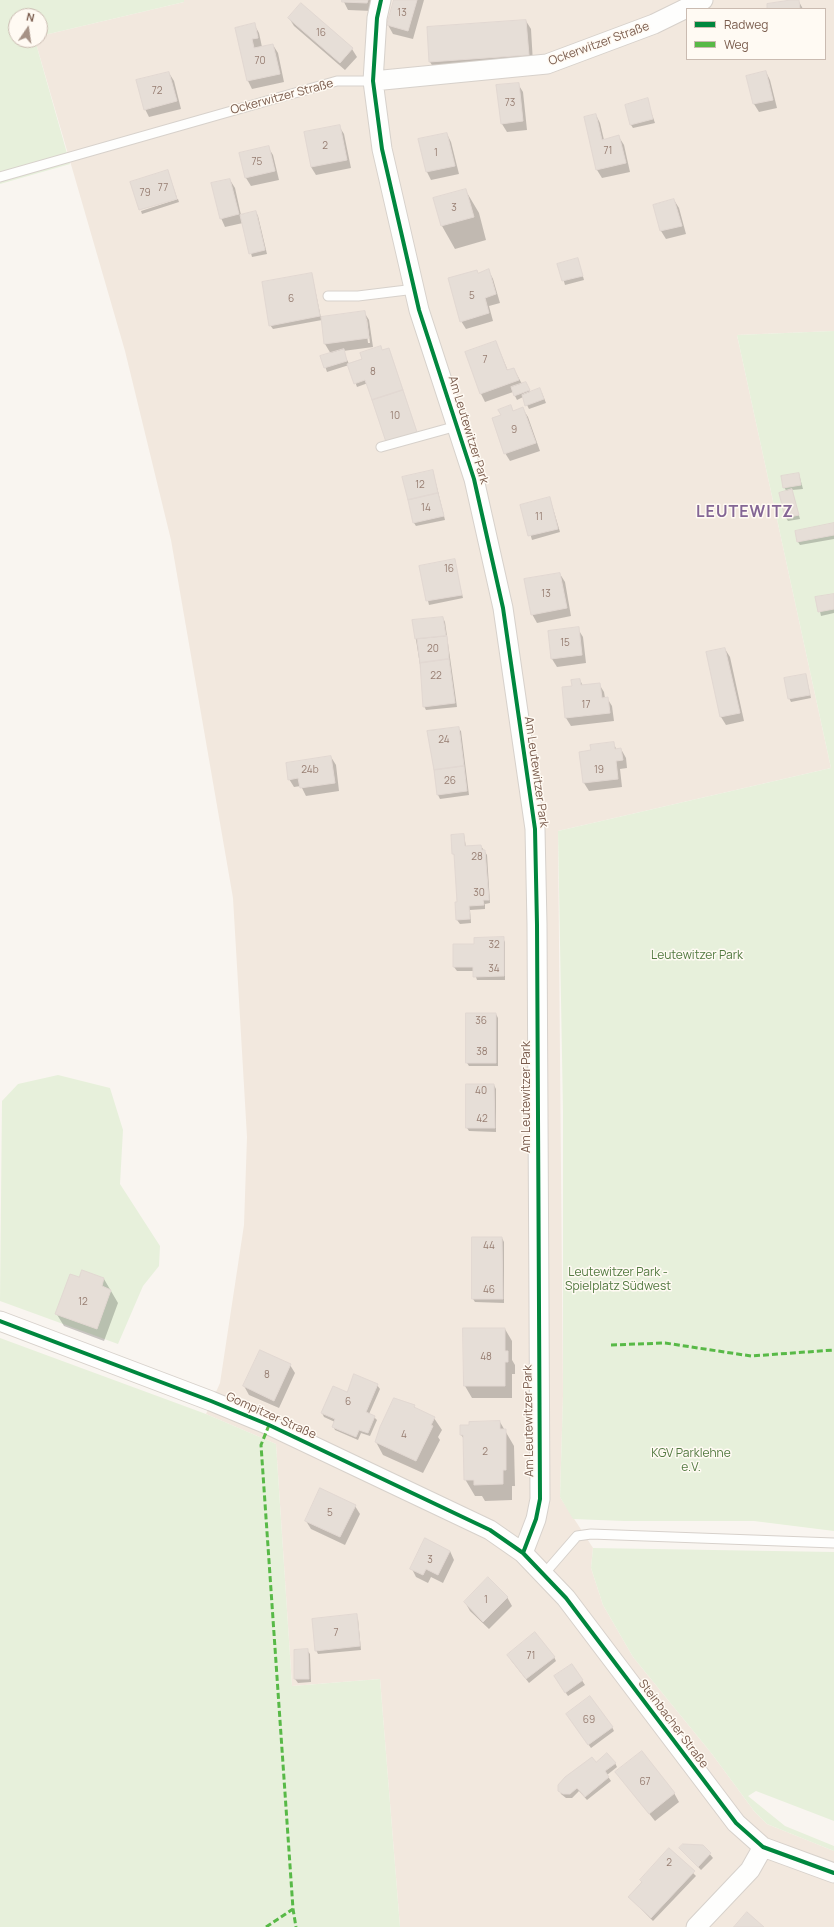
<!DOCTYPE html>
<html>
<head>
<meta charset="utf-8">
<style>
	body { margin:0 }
	#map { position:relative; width:834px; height:1927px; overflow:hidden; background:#f9f5f0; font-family:Manrope,sans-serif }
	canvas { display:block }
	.legend { position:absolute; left:686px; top:8px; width:140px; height:52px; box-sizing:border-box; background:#fffaf3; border:1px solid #cabbb1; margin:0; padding:5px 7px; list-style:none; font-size:12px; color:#7a5c4d }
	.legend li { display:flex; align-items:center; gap:8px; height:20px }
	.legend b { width:20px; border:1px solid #cabbb1 }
	.north { position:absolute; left:8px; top:8px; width:40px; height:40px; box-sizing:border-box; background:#fffaf3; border:1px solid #cabbb1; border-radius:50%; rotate:13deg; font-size:11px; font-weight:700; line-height:16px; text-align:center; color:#7a5c4d }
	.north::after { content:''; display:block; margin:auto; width:14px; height:18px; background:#a69286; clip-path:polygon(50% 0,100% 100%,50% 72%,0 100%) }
</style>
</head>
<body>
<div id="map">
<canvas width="834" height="1927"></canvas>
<ul class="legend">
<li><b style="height:5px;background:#00873e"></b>Radweg</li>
<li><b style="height:5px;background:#58b947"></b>Weg</li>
</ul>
<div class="north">N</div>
</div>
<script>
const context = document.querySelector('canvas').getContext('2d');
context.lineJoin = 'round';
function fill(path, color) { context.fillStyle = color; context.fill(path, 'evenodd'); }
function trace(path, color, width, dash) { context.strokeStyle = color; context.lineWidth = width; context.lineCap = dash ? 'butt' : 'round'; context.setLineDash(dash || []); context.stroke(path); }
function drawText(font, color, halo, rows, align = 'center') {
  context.font = font + ' Manrope,sans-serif'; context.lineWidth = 3; context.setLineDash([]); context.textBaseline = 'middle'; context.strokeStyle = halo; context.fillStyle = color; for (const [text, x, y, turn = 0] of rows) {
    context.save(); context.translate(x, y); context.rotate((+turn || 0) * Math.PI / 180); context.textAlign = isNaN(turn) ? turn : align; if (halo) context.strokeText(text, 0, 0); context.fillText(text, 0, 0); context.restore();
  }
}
fill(new Path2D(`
	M184,0H834V331L737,335L831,768L558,831L563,1396L560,1497L593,1548L591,1568L603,1605L633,1657L712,1754L754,1811L767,1824L834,1851V1927H400L380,1679L292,1686L276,1444L206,1414L220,1383L244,1225L247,1137L233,898L171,540L125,351L35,40H40V36L184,2ZM687,9H825V59H687Z`), '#f2e8de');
fill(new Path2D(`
	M0,0H184V2L40,36V16H16V40H35L70,164L0,184Z
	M834,331V1531L754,1521H624L573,1519L560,1497L563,1396V1112L558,831L831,768L737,335Z
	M58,1075L110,1088L123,1130L120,1184L160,1246L159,1266L143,1286L118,1344L0,1301L2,1101L18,1084Z
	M0,1338L206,1414L276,1444L292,1686L380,1679L400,1927H0Z
	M593,1548L834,1552V1821L756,1791L748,1796L785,1826L834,1846V1851L767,1824L754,1811L712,1754L633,1657L603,1605L591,1568Z`), '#e7f0db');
fill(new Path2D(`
	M343,0H372V11L348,10Z
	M395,0H424L413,39L393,34L388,25Z
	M798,0L803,9H768Z
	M289,18L352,49L357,57L345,70L294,26Z
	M526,21L531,29L533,63L435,70L430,62L428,28Z
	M254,24L259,33L262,47L273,45L278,53L284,82L252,89L248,81L236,28Z
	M766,72L770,80L777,108L759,112L754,104L748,76Z
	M169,73L174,81L181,109L149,117L145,109Z
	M518,84L523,92L527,130L507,132L502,124Z
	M647,100L655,123L633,128L631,125Z
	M596,115L600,123L604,140L619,137L624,145L630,172L602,178L597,170L585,118Z
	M339,126L344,134L351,168L316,175L311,167Z
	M447,134L451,142L459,174L431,180L427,172L419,140Z
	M268,147L273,155L279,180L251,186L246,178L240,154Z
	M168,171L177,198L140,209Z
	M230,180L235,188L241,215L256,212L258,216L267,254L252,257L243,223L225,227L221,218Z
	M466,191L479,213L486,240L455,249L442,226L435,199Z
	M178,199L179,202L142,214L141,211Z
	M674,200L679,208L686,234L666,239L661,231L654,205Z
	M578,259L584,280L565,285L559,264Z
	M489,271L493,279L500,303L489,306L493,321L466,329L461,321Z
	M312,274L321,318L364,312L369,320L373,347L343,351L349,364L389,349L418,436L387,441L368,383L357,387L349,365L327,372L322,357L331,354L325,344L322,320L273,329L270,325ZM365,319H367L370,343H368Z
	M496,342L508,371L514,369L522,384L528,387L531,393H542L546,403L529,409L523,397L517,400L513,392L485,402L481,394Z
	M511,407L514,412L523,409L528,417L540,451L510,461L505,453L502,416Z
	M433,471L445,520L416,526L414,523Z
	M799,474L803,489L792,490L800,519L788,521L786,518L787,492L784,487Z
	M550,498L560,532L532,540L522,505Z
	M834,524V539L800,545L798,542Z
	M454,560L463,598L429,605L420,567Z
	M560,574L565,582L571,616L537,623L532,614Z
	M834,595V613L821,616L817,598Z
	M443,618L445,622L457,707L426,710L424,706V690L413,621Z
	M578,629L583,637L586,663L557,667L552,659Z
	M725,649L730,657L744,721L726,725L721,717L707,653Z
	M806,675L811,698L791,702L789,698Z
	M580,680L583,686L599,684L604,692L605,698H607L612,706L614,721L571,726L566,718L563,688L573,687Z
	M458,728L461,731L469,795L440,799L438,795L428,731Z
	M613,743L617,750L621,749L626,758L627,768L620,769L622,787L589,791L584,783L580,753L592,751Z
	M331,757L336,765L339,791L306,796L301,786L294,787L289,779Z
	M464,835L466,847L481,846L487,855L490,903L485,904V909L470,910L471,923L460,924L457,920L456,903H458L455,857L453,853Z
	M503,938L505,942V980H477L474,971H457L454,967L475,945Z
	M496,1014L498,1018V1066H469L467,1063Z
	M494,1085L496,1089V1132L469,1131L467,1128Z
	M502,1238L504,1242V1303L475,1302L473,1299Z
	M79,1278L104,1279L118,1303L104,1341L64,1326L56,1313Z
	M505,1329L512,1341V1360L515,1365V1374H512V1398H472L465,1386Z
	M290,1365L295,1373L279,1408L249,1395L244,1386Z
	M377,1385L380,1389L369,1414L374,1417L377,1420L370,1436L361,1433L358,1440L335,1430L333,1426L335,1422L324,1417L322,1413L347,1393Z
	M414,1406L416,1410L434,1418L442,1430L438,1437L440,1440L423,1473L383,1455L376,1442Z
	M500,1422L514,1446L515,1486H512V1500L485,1501L482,1496H475L465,1479V1440L461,1435Z
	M355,1506L360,1514L345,1545L311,1529L306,1521Z
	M450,1551L454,1560L443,1583L431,1577L428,1583L416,1577L412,1569Z
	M507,1597L512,1606L489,1629L470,1611L465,1602Z
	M356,1615L358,1619L361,1650L318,1654L316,1650Z
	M307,1650L310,1654L311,1682L298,1683L295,1679Z
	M554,1657L556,1661L529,1683L510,1659Z
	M572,1665L585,1685L568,1696L557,1680Z
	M569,1718L612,1727L614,1731L591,1748Z
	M596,1763H615L617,1767L607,1775L611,1781L587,1800L579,1791L572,1798H566L561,1794L559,1790Z
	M616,1772L674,1793L679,1802L655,1821Z
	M703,1846L713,1858L701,1870L680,1848Z
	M669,1849L696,1876L653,1921L629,1897Z`), '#0003');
const building = new Path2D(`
	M342,0H368L367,3L342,2Z
	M394,0H417L408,31L387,25Z
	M791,0H799L800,9H767V4Z
	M301,3L353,48L340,63L288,18Z
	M526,20L529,55L429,62L427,27Z
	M255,23L258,38L252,39L254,48L273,44L280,74L247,81L235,28Z
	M766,71L773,100L753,104L746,76Z
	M169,72L177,101L144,110L136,80Z
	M519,83L523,121L501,124L496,85Z
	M648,98L653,119L630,125L625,105Z
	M596,114L602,140L619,135L626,163L596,170L584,117Z
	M340,125L347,160L311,167L304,132Z
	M447,133L455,166L426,172L418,139Z
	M269,146L275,171L245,178L239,153Z
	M168,170L177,199L139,210L130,182Z
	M230,179L239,214L220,219L211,183Z
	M466,189L474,217L441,226L433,198Z
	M674,199L682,226L660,231L653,205Z
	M256,211L265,250L249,254L240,215Z
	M578,258L583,276L562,281L557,264Z
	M489,269L496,294L485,298L489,313L460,322L448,278L477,270L478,273Z
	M312,273L320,316L269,326L262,282Z
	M365,311L369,338L324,344L321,317Z
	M496,341L507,370L514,368L519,380L480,394L465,352Z
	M381,346L382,350L389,348L403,390L372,400L365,380L354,384L347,364L362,359L360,353Z
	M344,349L347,361L324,368L320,356Z
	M526,382L530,390L514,396L511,387Z
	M540,388L544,399L525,406L522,395Z
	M403,390L417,432L386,442L372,400Z
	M511,405L513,411L523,407L536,443L504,454L492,418L501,415L498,410Z
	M433,470L438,493L408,500L402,477Z
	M799,473L801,485L783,488L781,476Z
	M792,489L799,515L785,518L779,493Z
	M438,493L444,516L413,523L408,500Z
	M550,497L558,529L528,536L520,505Z
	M834,523V535L797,542L795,531Z
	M455,559L462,595L426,601L419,566Z
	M560,573L567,608L531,615L524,579Z
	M834,594V609L818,612L815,597Z
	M443,617L446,636L415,639L412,620Z
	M579,627L582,655L551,659L548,631Z
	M447,636L449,659L420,663L417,639Z
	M725,648L740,713L720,717L706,652Z
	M449,659L455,703L423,707L420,663Z
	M806,674L810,695L788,699L784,678Z
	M580,679L581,685L600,683L602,698L608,697L610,713L565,718L562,687L572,686L571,680Z
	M459,727L464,766L434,770L427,731Z
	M614,742L615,749L621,748L623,760L616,761L618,779L583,783L579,752L591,750L590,745Z
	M331,756L335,783L300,788L298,778L288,780L286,763Z
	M464,766L467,791L437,795L434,770Z
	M464,834L465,846L481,845L482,850H485L489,900H483L484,905L469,906L470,919L456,920L455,902H457L454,854H452L451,835Z
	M504,937V976L473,977V967H453V944H474V938Z
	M466,1013H496V1063H466Z
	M466,1084H494L495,1128H466Z
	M472,1237H502L503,1299H472Z
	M82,1270L104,1278L102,1286L111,1290L97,1329L55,1314L70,1274L79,1277Z
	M463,1328H505V1351H508V1362H505V1386H464Z
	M260,1350L291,1364L274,1401L243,1386Z
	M354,1374L378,1384L366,1412L375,1416L368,1433L359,1430L356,1437L332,1427L335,1419L321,1413L333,1386L347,1392Z
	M394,1398L415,1405L414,1407L435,1417L431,1425L433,1426L416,1461L375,1442L380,1427Z
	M500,1421V1429H506V1470H503V1484L474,1485V1480H464L463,1435H460V1425H469V1422Z
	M320,1488L356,1505L340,1537L305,1521Z
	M425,1538L450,1551L438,1575L426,1569L423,1575L410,1569Z
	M488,1577L508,1597L483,1622L464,1602Z
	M357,1614L360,1646L315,1651L312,1619Z
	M535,1632L555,1657L526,1679L507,1655Z
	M308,1649L309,1679H294V1650Z
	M572,1664L583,1680L565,1693L554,1676Z
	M590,1696L613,1727L588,1745L566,1714Z
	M642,1751L675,1793L649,1814L615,1772Z
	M607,1753L616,1763L605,1771L609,1777L585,1797L577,1788L570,1794H563L558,1791V1785L565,1777L592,1757L596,1762Z
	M683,1844L703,1845L711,1853L698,1867L679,1848Z
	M669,1848L695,1871L651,1918L628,1897L642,1882L640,1880Z
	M747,1912L764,1927H734Z`);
fill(building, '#e6ded7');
trace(building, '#e2d8d2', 1);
const service = new Path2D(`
	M0,177L337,81H373
	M328,296H358L415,289
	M381,447L457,426
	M544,1574L577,1536L591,1534L834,1543`);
const minor = new Path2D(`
	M381,0L377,18L373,81L382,149L419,310L474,479L503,608L535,829L537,925L540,1499L536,1519L523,1553
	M373,81L547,64L654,24L703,0
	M0,1321L211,1401L269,1425L490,1530L523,1553L566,1598L736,1823L763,1847L834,1873
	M696,1927L750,1870L763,1847`);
trace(service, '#d7d1cb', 11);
trace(minor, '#d7d1cb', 21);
trace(service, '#fefefd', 9);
trace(minor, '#fefefd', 19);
trace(new Path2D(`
	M611,1345L665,1343L751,1356L834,1350
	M269,1425L261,1445L293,1909L296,1927
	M266,1927L293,1909`), '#58b947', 3, [6, 3]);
trace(new Path2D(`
	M381,0L377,18L373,81L382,149L419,310L474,479L503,608L535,829L537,925L540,1499L536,1519L523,1553
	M0,1321L211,1401L269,1425L490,1530L523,1553L566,1598L736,1823L763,1847L834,1873`), '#00873e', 4);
drawText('10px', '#977e72', null, [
	["13",402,13],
	["16",321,33],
	["70",260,61],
	["72",157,91],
	["73",510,103],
	["2",325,146],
	["71",608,151],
	["1",436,153],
	["75",257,162],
	["77",163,188],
	["79",145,193],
	["3",454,208],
	["5",472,296],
	["6",291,299],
	["7",485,360],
	["8",373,372],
	["10",395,416],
	["9",514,430],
	["12",420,485],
	["14",426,508],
	["11",539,517],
	["16",449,569],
	["13",546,594],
	["15",565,643],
	["20",433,649],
	["22",436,676],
	["17",586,705],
	["24",444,740],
	["24b",310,770],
	["19",599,770],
	["26",450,781],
	["28",477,857],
	["30",479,893],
	["32",494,945],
	["34",494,969],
	["36",481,1021],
	["38",482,1052],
	["40",481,1091],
	["42",482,1119],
	["44",489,1246],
	["46",489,1290],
	["12",83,1302],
	["48",486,1357],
	["8",267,1375],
	["6",348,1402],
	["4",404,1435],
	["2",485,1452],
	["5",330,1513],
	["3",430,1560],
	["1",486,1600],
	["7",336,1633],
	["71",531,1656],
	["69",589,1720],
	["67",645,1782],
	["2",669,1863]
]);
drawText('12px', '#7a5c4d', '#fffaf3', [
	["Ockerwitzer Straße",599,44,-20],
	["Ockerwitzer Straße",282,97,-15],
	["Am Leutewitzer Park",468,430,73],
	["Am Leutewitzer Park",536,772,82],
	["Am Leutewitzer Park",527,1097,-90],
	["Gompitzer Straße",271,1416,24],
	["Am Leutewitzer Park",529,1421,-91],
	["Steinbacher Straße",673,1724,53]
]);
drawText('12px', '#537a41', '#fffaf3', [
	["Leutewitzer Park",697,956],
	["Leutewitzer Park -",618,1273],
	["Spielplatz Südwest",618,1287],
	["KGV Parklehne",691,1454],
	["e.V.",691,1468]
]);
context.letterSpacing = '1px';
drawText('bold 16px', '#846695', '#fffaf3', [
	["LEUTEWITZ",745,513]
]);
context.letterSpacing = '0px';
</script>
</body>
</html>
